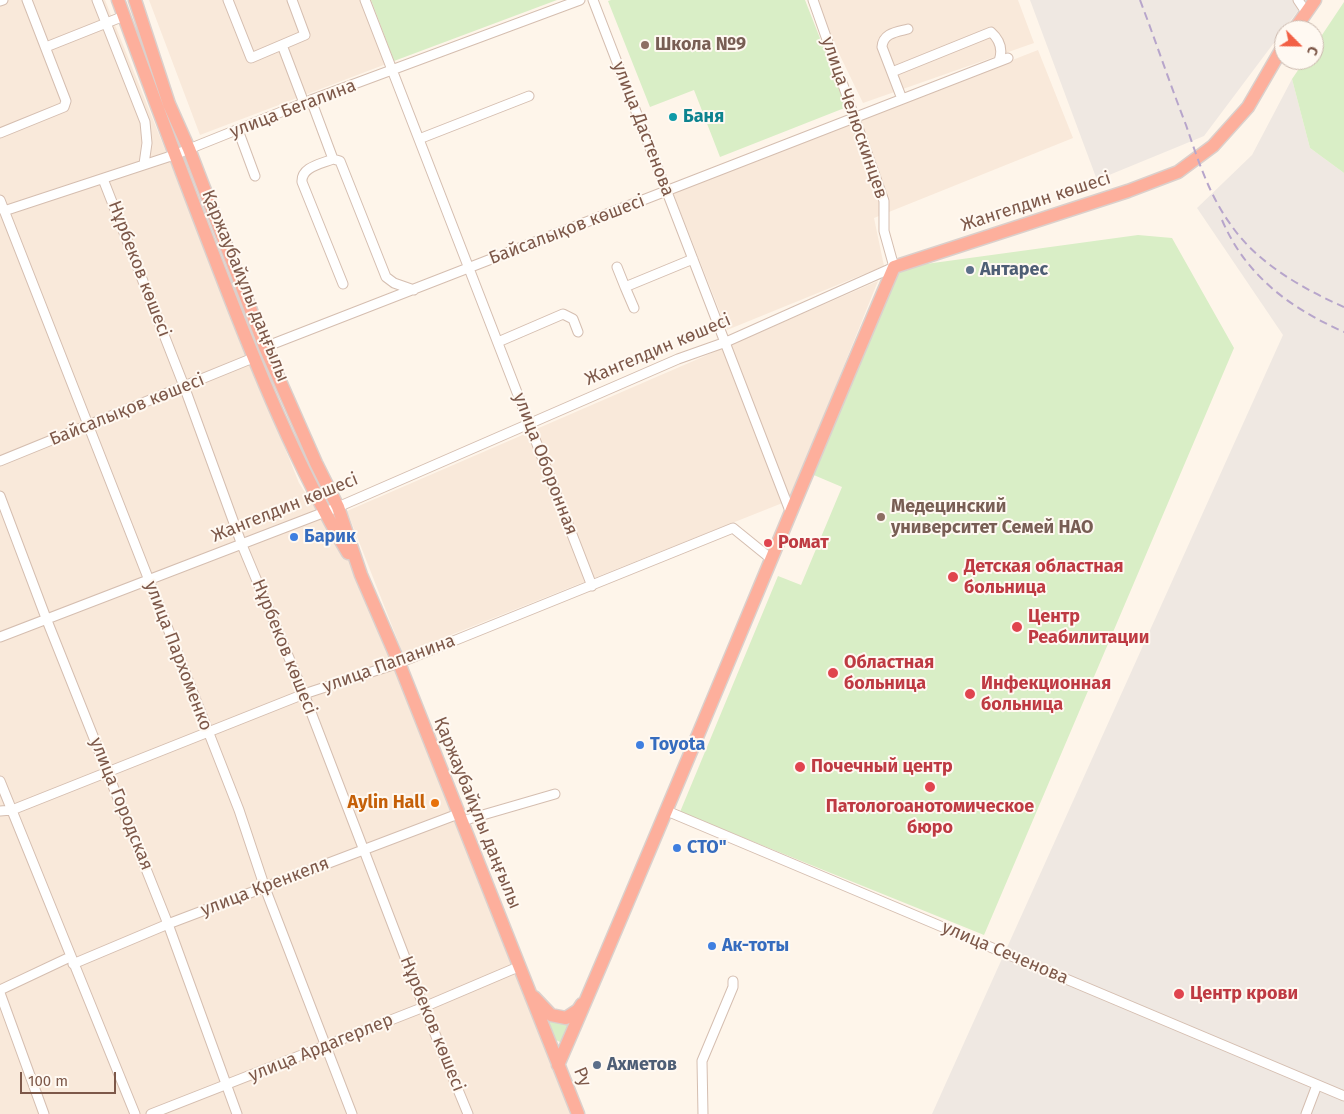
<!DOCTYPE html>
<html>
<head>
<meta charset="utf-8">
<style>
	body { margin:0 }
	#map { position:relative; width:1344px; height:1114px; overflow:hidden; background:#fef5ea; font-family:"Fira Sans",sans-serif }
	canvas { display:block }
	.north { position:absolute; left:1274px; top:20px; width:50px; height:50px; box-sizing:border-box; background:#fff9f2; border:1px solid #cbb9ae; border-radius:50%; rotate:113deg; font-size:14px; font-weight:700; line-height:20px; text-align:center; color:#7d5849 }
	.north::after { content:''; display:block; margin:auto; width:18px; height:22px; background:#f26045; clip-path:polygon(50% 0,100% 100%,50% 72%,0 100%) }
	.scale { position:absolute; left:20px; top:1072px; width:96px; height:22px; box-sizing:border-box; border:2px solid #7d5849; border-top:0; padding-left:6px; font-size:15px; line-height:18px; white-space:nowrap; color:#7d5849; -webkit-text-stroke:4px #fff9f2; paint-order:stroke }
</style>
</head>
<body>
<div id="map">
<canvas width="1344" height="1114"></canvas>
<div class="north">С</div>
<div class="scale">100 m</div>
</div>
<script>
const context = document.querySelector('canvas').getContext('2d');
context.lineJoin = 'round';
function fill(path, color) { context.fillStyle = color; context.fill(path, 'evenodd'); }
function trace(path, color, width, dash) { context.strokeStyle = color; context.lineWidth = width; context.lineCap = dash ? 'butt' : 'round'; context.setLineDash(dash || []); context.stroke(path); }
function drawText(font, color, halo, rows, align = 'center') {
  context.font = font + ' "Fira Sans",sans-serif'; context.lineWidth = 4; context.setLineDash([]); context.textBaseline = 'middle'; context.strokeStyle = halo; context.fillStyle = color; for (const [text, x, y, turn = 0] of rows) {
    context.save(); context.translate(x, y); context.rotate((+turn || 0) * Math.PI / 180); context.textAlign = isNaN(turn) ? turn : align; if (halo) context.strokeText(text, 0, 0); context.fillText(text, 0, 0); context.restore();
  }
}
fill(new Path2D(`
	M0,0H105L299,483L370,593L476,862L571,1114H0Z
	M149,0H371L394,61L200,135Z
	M813,0H1018L1034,43L863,103Z
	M1038,50L1073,138L874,218L884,266L727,330L673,193Z
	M878,281L790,500L403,654L347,511Z`), '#f9e9da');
fill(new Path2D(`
	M1030,0H1306L1204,136L1097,180Z
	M1292,79L1310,148L1344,173V1114H932L1283,335L1197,208L1252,155Z`), '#efe8e2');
fill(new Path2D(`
	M371,0H557L394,61Z
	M611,0H805L847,107L720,157L694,90L650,107L608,1Z
	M1344,2V173L1310,148L1292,79L1305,60H1314V47Z
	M1138,235L1172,238L1234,348L984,935L680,812L778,576L801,585L842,487L809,473L896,271L911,266Z
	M546,1014L580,1016L562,1043L554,1039Z`), '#d9eec6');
const minor = new Path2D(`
	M97,0L145,122L147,143L144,164
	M228,0L251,58L305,35L292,0
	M365,0L592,586
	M593,0L790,511
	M1298,0L1306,12
	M0,1L3,0
	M282,45L304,103
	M46,47L124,16
	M892,72L991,32C1000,40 1003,50 999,61
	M902,99L882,47C883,33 896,32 908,29
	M311,100L333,159L340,161L386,277L394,283L414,290
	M238,130L255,176
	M0,133L64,107L66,101L27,0
	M419,139L529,96
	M333,159C321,164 301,167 302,182L343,284
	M103,179L184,386L242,545L304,694L424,1007L468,1114
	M0,200L239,810L265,888L352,1114
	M4,211L174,155L311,100L580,0
	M617,267L625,287
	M634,308L625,287L693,259
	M498,342L563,314L573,319L578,332
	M265,347L1008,58
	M0,461L253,358
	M0,496L46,618L168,924L237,1114
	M0,637L338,507L678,359L726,342L894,267L884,231V201L813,0
	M0,781L135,1114
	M0,811L12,810L304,694L399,663L733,528L770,558
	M667,811L1344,1096
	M462,821L555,794
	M73,964L168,924L458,814
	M0,990L70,957
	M0,993L44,1114
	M151,1114L424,1007L518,967
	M703,1114L702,1061L733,987V981
	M1306,1114L1317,1085`);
const highway = new Path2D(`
	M118,0C151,91 185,182 220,272C257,368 296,465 348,553
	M135,0L169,104L189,149L265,347L316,463L338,507L361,575L399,663L578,1114
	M1294,30L1315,0
	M534,997L551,1015L566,1018L578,1010L582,1004
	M558,1065C673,800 781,532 894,267L1128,191L1178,172L1213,146L1248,107L1284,45`);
trace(minor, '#d5beb0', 11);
trace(highway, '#dbd0cc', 15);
trace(minor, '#fff', 9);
trace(highway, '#fdaf9c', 12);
trace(new Path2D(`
	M1140,0C1156,42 1170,84 1186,125C1198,160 1209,195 1231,225C1257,263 1303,289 1344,307
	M1222,220C1246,276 1290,308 1344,332`), '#b7a5cb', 2, [8, 5]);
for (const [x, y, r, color] of [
	[645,45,5,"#8d6e63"],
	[673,117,5,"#0f9aa8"],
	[970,270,5,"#5c6f8a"],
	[881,517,5,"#8d6e63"],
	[294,537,5,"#3f7fe0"],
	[768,543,5,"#e0444e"],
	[953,577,6,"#e0444e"],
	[1017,627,6,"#e0444e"],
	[833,673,6,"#e0444e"],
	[970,694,6,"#e0444e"],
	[640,745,5,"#3f7fe0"],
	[800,767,6,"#e0444e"],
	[930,787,6,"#e0444e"],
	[435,803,5,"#e8710a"],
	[677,848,5,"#3f7fe0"],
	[712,946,5,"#3f7fe0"],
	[1179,994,6,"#e0444e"],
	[597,1065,5,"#5c6f8a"]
]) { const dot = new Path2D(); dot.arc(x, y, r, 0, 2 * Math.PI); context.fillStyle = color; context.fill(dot); trace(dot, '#fff9f2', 2); }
drawText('bold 18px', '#785e54', '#fff9f2', [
	["Школа №9",655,45],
	["Медецинский",891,507],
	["университет Семей НАО",891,528]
], 'left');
drawText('18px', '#7d5849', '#fff9f2', [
	["улица Бегалина",293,109,-21],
	["улица Челюскинцев",854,118,71],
	["улица Дастенова",643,129,69],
	["Жангелдин көшесі",1036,202,-18],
	["Байсалықов көшесі",567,230,-21],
	["Нұрбеков көшесі",139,269,69],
	["Қаржаубайұлы даңғылы",245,286,68],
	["Жангелдин көшесі",658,350,-23],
	["Байсалықов көшесі",127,410,-22],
	["улица Оборонная",545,464,69],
	["Жангелдин көшесі",285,508,-22],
	["Нұрбеков көшесі",284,647,68],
	["улица Пархоменко",178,656,69],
	["улица Папанина",389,664,-20],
	["улица Городская",121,804,68],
	["Қаржаубайұлы даңғылы",477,813,68],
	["улица Кренкеля",265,887,-21],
	["улица Сеченова",1005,953,23],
	["Нұрбеков көшесі",432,1024,68],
	["улица Ардагерлер",321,1048,-22],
	["Ру",582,1077,68]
]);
drawText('bold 18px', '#0d838f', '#fff9f2', [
	["Баня",683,117]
], 'left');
drawText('bold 18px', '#4e5e75', '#fff9f2', [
	["Антарес",980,270],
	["Ахметов",607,1065]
], 'left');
drawText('bold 18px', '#366cbe', '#fff9f2', [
	["Барик",304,537],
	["Toyota",650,745],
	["СТО\"",687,848],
	["Ак-тоты",722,946]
], 'left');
drawText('bold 18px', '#be3a42', '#fff9f2', [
	["Ромат",778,543],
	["Детская областная",964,567],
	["больница",964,588],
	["Центр",1028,617],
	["Реабилитации",1028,638],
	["Областная",844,663],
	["больница",844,684],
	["Инфекционная",981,684],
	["больница",981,705],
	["Почечный центр",811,767],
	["Патологоанотомическое",930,807,"center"],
	["бюро",930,828,"center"],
	["Центр крови",1190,994]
], 'left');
drawText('bold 18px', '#c56008', '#fff9f2', [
	["Aylin Hall",425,803]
], 'right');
</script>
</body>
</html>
